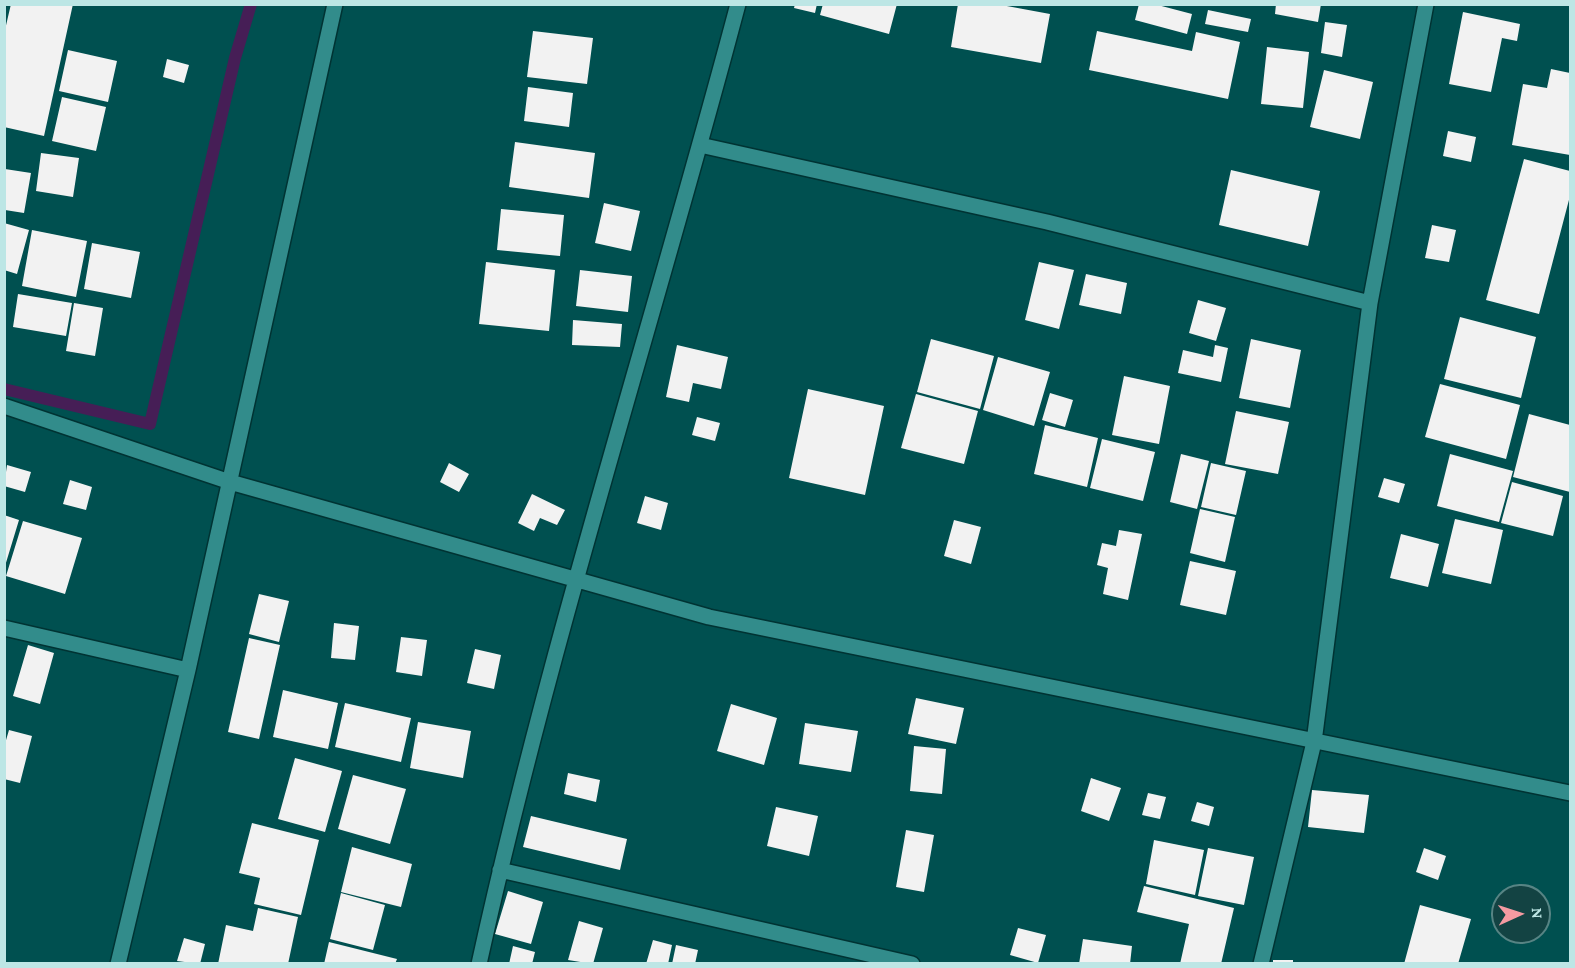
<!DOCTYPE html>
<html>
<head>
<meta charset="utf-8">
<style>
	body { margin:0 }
	#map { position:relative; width:1575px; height:968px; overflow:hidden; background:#005050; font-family:"Crimson Pro",serif }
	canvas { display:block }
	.frame { position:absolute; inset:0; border:6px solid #bde6e5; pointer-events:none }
	.north { position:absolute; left:1491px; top:884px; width:60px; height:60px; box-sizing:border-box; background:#134343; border:2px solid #578484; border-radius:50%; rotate:87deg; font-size:16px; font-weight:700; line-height:24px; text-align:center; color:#bde6e5 }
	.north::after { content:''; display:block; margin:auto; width:21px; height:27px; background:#f49aa1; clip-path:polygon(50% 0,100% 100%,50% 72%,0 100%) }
</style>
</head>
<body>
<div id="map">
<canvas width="1575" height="968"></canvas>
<div class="frame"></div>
<div class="north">N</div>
</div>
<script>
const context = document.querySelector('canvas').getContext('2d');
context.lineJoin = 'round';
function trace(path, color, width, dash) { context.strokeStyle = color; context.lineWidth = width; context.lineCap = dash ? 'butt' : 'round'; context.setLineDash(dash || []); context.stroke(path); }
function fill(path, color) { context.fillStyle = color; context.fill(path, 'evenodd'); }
trace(new Path2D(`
	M4,389L150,424L235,58L251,4`), '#461e56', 12);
fill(new Path2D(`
	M11,4H73L44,136L4,127V34Z
	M795,4H817L815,13L794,8Z
	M823,4H897L889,34L820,15Z
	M958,4H996L1050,14L1041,63L951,47Z
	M1139,4H1154L1192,14L1187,34L1135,20Z
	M1276,4H1321L1318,22L1275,14Z
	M1208,10L1251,19L1248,32L1205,24Z
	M1463,12L1520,24L1517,41L1502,38L1491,92L1449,84Z
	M1325,22L1347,25L1342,57L1321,53Z
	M533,31L593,38L587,84L527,77Z
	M1097,31L1192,51L1196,32L1240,42L1228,99L1089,70Z
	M1267,47L1309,52L1303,108L1261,104Z
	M68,50L117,61L108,102L59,91Z
	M167,59L189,65L184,83L163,77Z
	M1551,69L1570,73V155L1512,145L1523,84L1547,88Z
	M1324,70L1373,82L1360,139L1310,127Z
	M528,87L573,93L569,127L524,121Z
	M62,97L106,107L96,151L52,141Z
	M1448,131L1476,137L1471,162L1443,156Z
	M515,142L595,153L589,198L509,187Z
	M41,153L79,158L73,197L36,191Z
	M1524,159L1570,171V196L1539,314L1486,300Z
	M5,169L31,173L24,213L5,210Z
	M1231,170L1320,191L1308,246L1219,225Z
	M604,203L640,211L631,251L595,243Z
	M501,209L564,215L560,256L497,250Z
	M4,223L29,230L17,274L4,270Z
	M1432,225L1456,230L1449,262L1425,258Z
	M32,230L87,241L76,297L22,286Z
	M92,243L140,252L131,298L84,289Z
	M486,262L555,270L549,331L479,324Z
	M1039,262L1074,270L1059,329L1025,320Z
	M580,270L632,276L628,312L576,306Z
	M1086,274L1127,283L1121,314L1079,305Z
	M18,294L72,303L66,336L13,327Z
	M1198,300L1226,308L1216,341L1189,333Z
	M74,303L103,308L95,356L66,351Z
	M1460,317L1536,337L1521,398L1444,379Z
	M573,320L622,324L620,347L572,345Z
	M931,339L994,356L980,409L917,392Z
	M1251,339L1301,350L1290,408L1239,398Z
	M677,345L728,357L721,389L693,383L689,402L666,397Z
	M1215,345L1228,348L1221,382L1178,373L1183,350L1213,357Z
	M998,357L1050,372L1034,426L983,410Z
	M1124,376L1170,386L1159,444L1112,435Z
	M1440,384L1520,405L1506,459L1425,437Z
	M808,389L884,406L865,495L789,478Z
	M1050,393L1073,400L1065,427L1042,420Z
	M916,394L978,411L964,464L901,448Z
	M1236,411L1289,422L1278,474L1225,464Z
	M1529,414L1570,425V492L1513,477Z
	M697,417L720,423L715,441L692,435Z
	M1045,425L1098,438L1087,487L1034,474Z
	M1102,439L1155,452L1143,501L1090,488Z
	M1181,454L1209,461L1197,509L1170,502Z
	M1450,454L1513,471L1499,522L1437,506Z
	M449,463L469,474L459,492L440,482Z
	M1211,463L1246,471L1236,515L1201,507Z
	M7,465L31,472L25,492L4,486Z
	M1384,478L1405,484L1399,503L1378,497Z
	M70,480L92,487L86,510L63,504Z
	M1512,482L1563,496L1553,536L1501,523Z
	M532,494L565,510L557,525L540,518L534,531L518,523Z
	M645,496L668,503L661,530L637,523Z
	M1200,509L1235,517L1225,562L1190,553Z
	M4,515L19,520L5,566H4Z
	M1455,519L1503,530L1491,584L1442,573Z
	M954,520L981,527L971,564L944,556Z
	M23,521L82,538L65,594L6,576Z
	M1119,530L1142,534L1128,600L1103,594L1108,568L1097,565L1102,543L1116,546Z
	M1401,534L1439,544L1428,587L1390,578Z
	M1190,561L1236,571L1226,615L1180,605Z
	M259,594L289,601L279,642L249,634Z
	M334,623L359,626L355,660L331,658Z
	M401,637L427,640L422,676L396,672Z
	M249,638L280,645L259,739L228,732Z
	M28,645L54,653L40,704L13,696Z
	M475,649L501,655L494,689L467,683Z
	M283,690L338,703L328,749L273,737Z
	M916,698L964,708L956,744L908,734Z
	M345,703L411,718L401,762L335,747Z
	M731,704L777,718L764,765L717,751Z
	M418,722L471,731L463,778L410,768Z
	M805,723L858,731L851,772L799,764Z
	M9,730L32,736L20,783L4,779V747Z
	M914,746L946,749L942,794L910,791Z
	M295,758L342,771L325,832L278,819Z
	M568,773L600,780L596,802L564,794Z
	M353,775L406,789L390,844L338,829Z
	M1091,778L1121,788L1109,821L1081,811Z
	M1312,790L1369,795L1364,833L1308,827Z
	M1148,793L1166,797L1160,819L1142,815Z
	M1197,802L1214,807L1209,826L1191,821Z
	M776,807L818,816L809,856L767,846Z
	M531,816L627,839L620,870L523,847Z
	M252,823L319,840L301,915L254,904L260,878L239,873Z
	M906,830L934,835L924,892L896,887Z
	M1154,840L1204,850L1195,895L1146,884Z
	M352,847L412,864L401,907L341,892Z
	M1208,848L1254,857L1244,905L1198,896Z
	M1424,848L1446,856L1438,880L1416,872Z
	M1144,886L1234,908L1221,964H1180L1189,924L1137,912Z
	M508,891L543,902L531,944L495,934Z
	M341,893L385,905L373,950L330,939Z
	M1420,905L1471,919L1458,964H1404Z
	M258,908L298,917L288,964H218L226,925L253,931Z
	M579,921L603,928L593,964L568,960Z
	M1018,928L1046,935L1038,963L1010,955Z
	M184,938L205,944L200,964L177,961Z
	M1083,939L1132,946L1130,964H1079Z
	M653,940L672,945L668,964H646Z
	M329,942L397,959L395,964H324Z
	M676,945L698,950L695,964H672Z
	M513,946L535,952L532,964H509Z
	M1273,960H1293V964H1273Z`), '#f2f2f2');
const street = new Path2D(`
	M700,145L1047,222L1370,303
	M4,406L230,482L709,617L1570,793
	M4,628L188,670
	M500,870L912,964
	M118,964L188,670L335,4
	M479,964C550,640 653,325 738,4
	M1261,964L1314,742L1370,303L1426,4`);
trace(street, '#033', 18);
trace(street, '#328c8b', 15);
</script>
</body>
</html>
